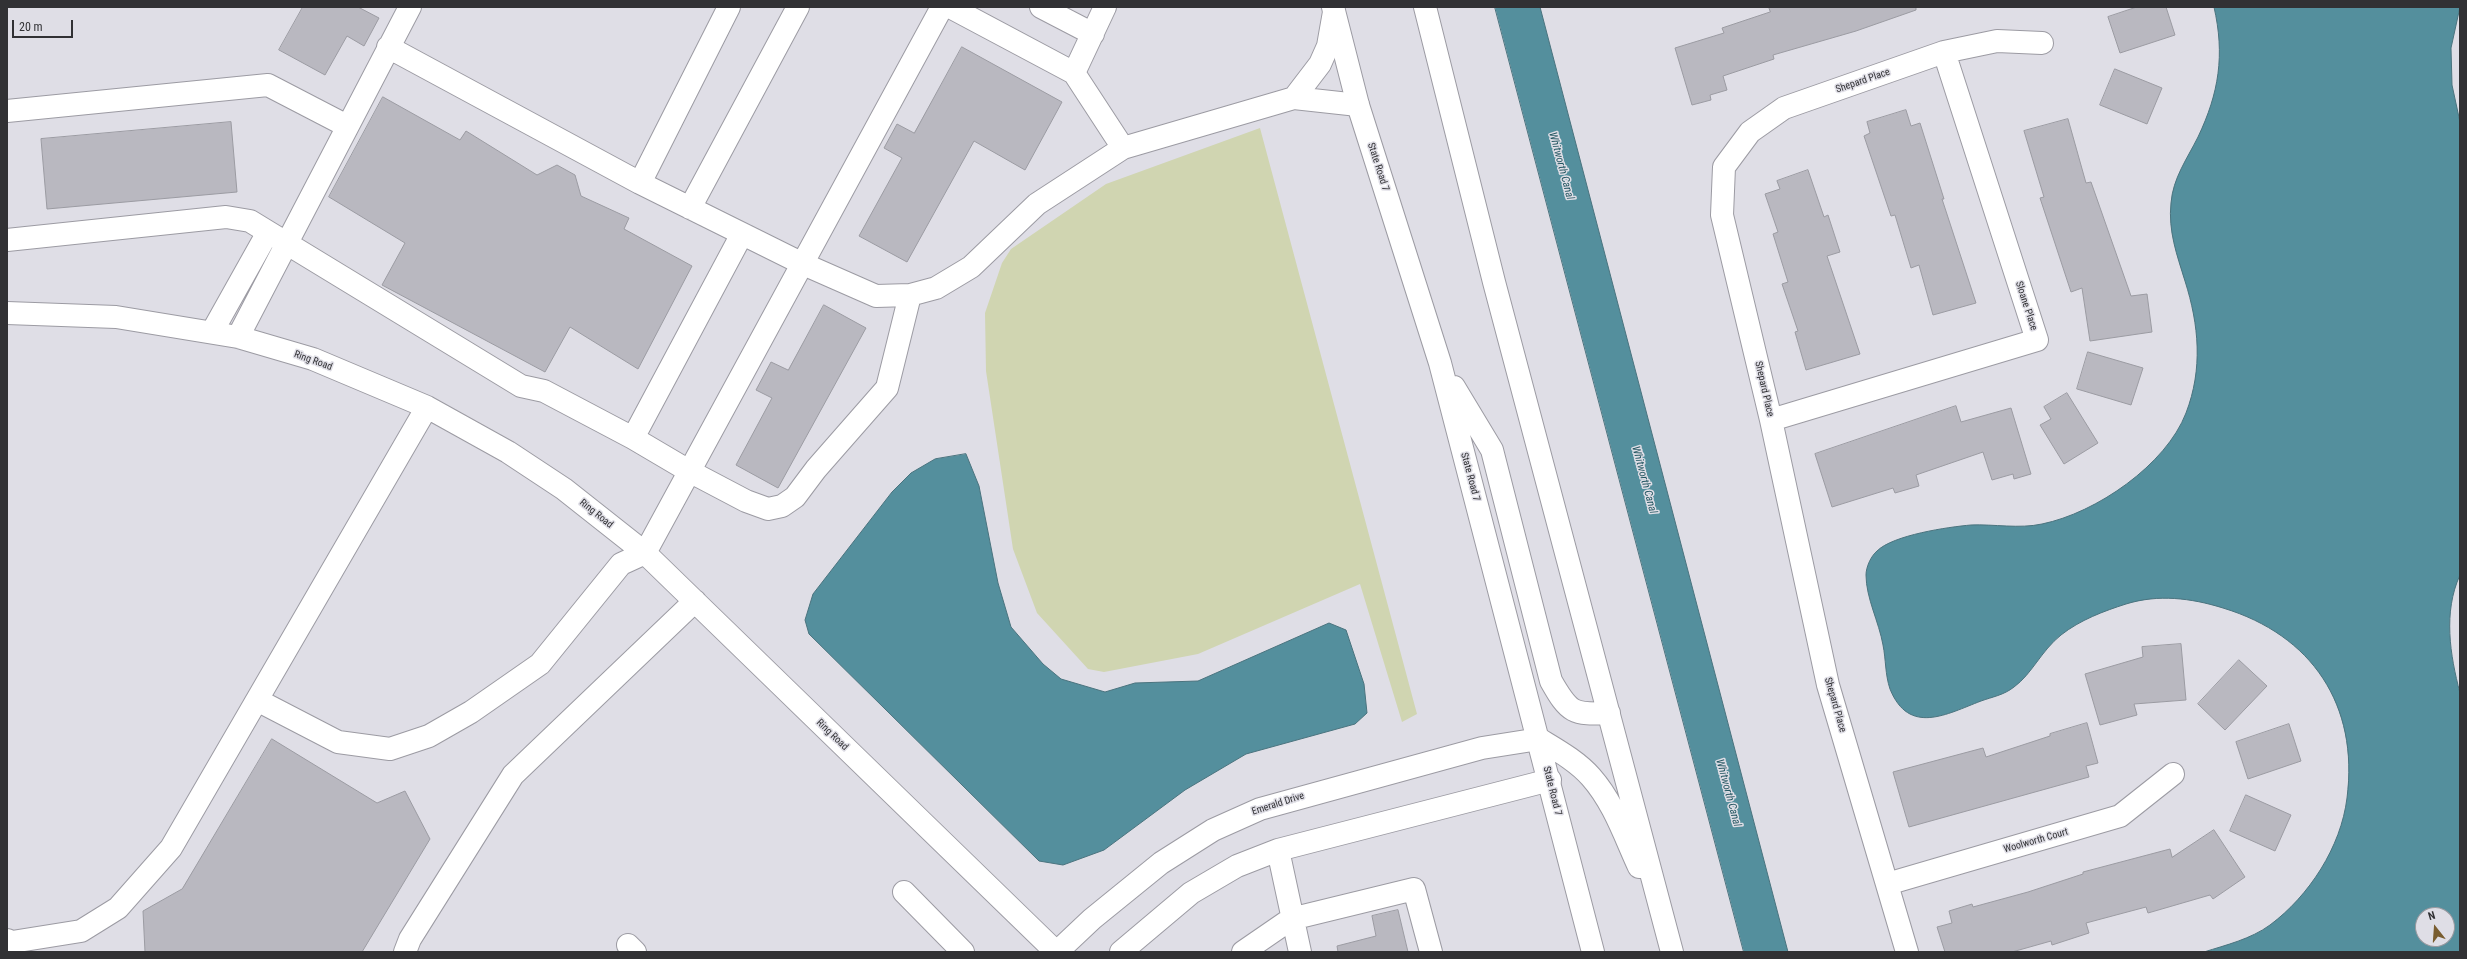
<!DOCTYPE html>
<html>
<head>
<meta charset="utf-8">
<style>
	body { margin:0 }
	#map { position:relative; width:2467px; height:959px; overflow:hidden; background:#dfdee6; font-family:"Roboto Condensed",sans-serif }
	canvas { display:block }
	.frame { position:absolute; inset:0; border:8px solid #313134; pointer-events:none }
	.north { position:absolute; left:2415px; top:907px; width:40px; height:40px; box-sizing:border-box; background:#dfdee6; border:1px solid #99999f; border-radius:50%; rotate:343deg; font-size:11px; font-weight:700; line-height:16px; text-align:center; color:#313134 }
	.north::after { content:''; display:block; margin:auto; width:14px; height:18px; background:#795d30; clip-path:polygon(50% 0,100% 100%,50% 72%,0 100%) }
	.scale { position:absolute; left:12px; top:20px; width:61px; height:18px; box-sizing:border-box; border:2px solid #313134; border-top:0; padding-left:5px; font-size:12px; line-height:14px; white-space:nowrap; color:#313134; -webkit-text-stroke:3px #dfdee6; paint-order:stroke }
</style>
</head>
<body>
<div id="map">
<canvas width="2467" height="959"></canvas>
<div class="frame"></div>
<div class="north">N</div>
<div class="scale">20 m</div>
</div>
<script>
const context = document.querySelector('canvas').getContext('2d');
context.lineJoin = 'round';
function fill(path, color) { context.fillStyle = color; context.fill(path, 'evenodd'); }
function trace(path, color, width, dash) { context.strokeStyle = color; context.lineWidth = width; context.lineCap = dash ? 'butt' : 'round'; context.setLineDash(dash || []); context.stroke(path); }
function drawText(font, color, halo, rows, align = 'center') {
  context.font = font + ' "Roboto Condensed",sans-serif'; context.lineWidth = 3; context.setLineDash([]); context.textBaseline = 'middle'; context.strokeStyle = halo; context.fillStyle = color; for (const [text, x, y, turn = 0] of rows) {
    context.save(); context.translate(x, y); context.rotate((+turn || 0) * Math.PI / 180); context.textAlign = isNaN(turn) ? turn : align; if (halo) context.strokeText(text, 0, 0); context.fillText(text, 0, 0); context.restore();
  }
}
fill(new Path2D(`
	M1260,128L1417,714L1402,722L1360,584L1198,654L1104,672L1088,669L1037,613L1013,549L986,371L985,313L1002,263L1011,249L1106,184Z`), '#d0d5b1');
const water = new Path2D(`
	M1495,7H1540L1788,952H1744Z
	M2214,7H2460L2451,48L2452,85L2460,122V575C2443,612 2450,655 2460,693V952H2204C2226,945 2251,939 2270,925C2309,896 2341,847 2347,798C2359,705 2312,635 2223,608C2191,598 2158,594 2126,604C2104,611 2080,620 2061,635C2041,651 2032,674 2014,687C2004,695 1992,697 1981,701C1947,714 1909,736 1890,689C1885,674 1886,660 1883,645C1879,622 1866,598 1866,575C1866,567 1871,556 1877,551C1893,535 1948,527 1971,525C1994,524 2019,529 2042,524C2096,513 2166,465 2186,413C2203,369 2199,325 2185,281C2177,255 2168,231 2171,203C2173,178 2187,159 2198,137C2219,93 2225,55 2214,7ZM2423,915H2447V939H2423Z
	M966,454L979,486L998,583L1011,627L1043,664L1061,679L1105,692L1135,683L1198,681L1329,623L1346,630L1364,684L1367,713L1355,724L1246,754L1185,790L1104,850L1063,865L1039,861L809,634L805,620L813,594L892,492L911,473L935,459Z`);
fill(water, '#548f9d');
trace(water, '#4a737e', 1);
const building = new Path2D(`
	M303,7H358L379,18L364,46L347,36L325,75L279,50Z
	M1769,7H1916V10L1856,31L1773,55L1774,59L1723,76L1727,90L1710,95L1711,100L1692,105L1675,48L1724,33L1722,28L1770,12Z
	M2137,7H2166L2175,35L2120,53L2108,17Z
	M962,47L1062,102L1025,170L974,141L907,262L859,236L902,158L884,148L897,124L914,133Z
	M2115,69L2162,88L2147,124L2100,105Z
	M383,97L460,140L466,131L537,175L557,165L575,175L581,196L629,218L624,229L692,266L638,369L570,327L545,372L382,285L405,243L329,197Z
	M1906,110L1911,126L1920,123L1944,199H1942L1976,303L1933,315L1919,265L1911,268L1895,215L1891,216L1864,136L1870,133L1867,122Z
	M2068,119L2086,183L2091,182L2131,296L2147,294L2152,332L2090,341L2082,288L2071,292L2040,198L2044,197L2024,131Z
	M231,122L237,192L47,209L41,139Z
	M1808,170L1824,217L1828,215L1840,252L1827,256L1860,354L1806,370L1795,332L1798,331L1782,284L1788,282L1773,234L1778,232L1765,194L1780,189L1777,181Z
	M824,305L866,328L778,488L736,465L772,398L756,390L771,362L788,370Z
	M2088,352L2143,368L2131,405L2077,389Z
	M2067,393L2098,443L2064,464L2040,425L2051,419L2044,407Z
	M1956,406L1961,422L2011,408L2031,474L2014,479L2013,474L1992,480L1983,452L1916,475L1919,486L1895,493L1893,488L1832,507L1815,454Z
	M2181,644L2186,700L2134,704L2137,715L2100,725L2085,674L2143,657L2142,647Z
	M2239,660L2267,686L2225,730L2198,704Z
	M2087,723L2098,763L2086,766L2089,777L1909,827L1893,772L1983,748L1986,757L2050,736V734Z
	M2289,724L2301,761L2248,779L2236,742Z
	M272,739L377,803L405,791L430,839L362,952H145L143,911L182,889Z
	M2246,795L2291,815L2275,851L2230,831Z
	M2214,830L2245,877L2213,899L2210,895L2148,913L2146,907L2086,923L2089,933L2052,945L2051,941L2012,952H1945L1937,927L1952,923L1949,911L1972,904L1973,907L2028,892L2083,874V872L2170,849L2172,857Z
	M1398,910L1408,952H1338L1337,946L1376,936L1372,916Z`);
fill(building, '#b9b8c0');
trace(building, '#9b9ba2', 1);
const minor = new Path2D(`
	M950,7L1074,73L1123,148
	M1041,7L1093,34
	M388,47L640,183L801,263L876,296L910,295L936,288L971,267L1037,204L1123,148L1294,98L1358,105
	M1074,73L1105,7
	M1294,98L1320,64L1328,46L1334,12
	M7,111L268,85L347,126
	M640,183L729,7
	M690,208L798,7
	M268,232L521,386L544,391L633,438
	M742,234L633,438L689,471L746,501L768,509L782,506L795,497L816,469L887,388L910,295
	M7,240L226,217L250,221L268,232L212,332
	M7,313L116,317L238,337L313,359L427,407L508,452L564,489L645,553L1056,952
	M238,337L410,7
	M1771,420L2037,340L1944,52
	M257,700L338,742L390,749L429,736L471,712L540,664L621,564L645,553L942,7
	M1278,850L1300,952
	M1887,884L2120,816L2173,774
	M904,892L963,952
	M7,940L12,942L81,931L118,908L171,848L427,407
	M628,945L635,952
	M405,952L410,939L513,775L695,601
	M1057,952L1092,919L1161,863L1213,830L1260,809L1482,748L1539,739
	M1121,952L1191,893L1237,866L1278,850L1550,780
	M1243,952L1291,919L1414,889L1431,952
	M1907,952L1828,685L1771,420L1722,215L1724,167L1750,132L1784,108L1944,52L1997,41L2042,43`);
const major = new Path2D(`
	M1333,7L1358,105L1440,363L1593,952
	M1425,7L1494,282L1672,952
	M1454,387L1492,450L1551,681C1569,713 1573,715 1609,713
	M1539,739C1557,750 1577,761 1591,777C1614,803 1625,837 1639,867`);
trace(minor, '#9c9ba3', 24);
trace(major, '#9c9ba3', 24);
trace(minor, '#fff', 22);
trace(major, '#fff', 22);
drawText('10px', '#313134', '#dfdee6', [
	["Shepard Place",1863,81,-19],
	["State Road 7",1378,167,72],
	["Sloane Place",2026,306,72],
	["Ring Road",313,361,20],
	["Shepard Place",1764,389,77],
	["State Road 7",1470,477,75],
	["Ring Road",596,514,39],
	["Shepard Place",1835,705,74],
	["Ring Road",832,735,44],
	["State Road 7",1552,791,76],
	["Emerald Drive",1278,804,-18],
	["Woolworth Court",2036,841,-16]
]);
drawText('italic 11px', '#235661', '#dfdee6', [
	["Whitworth Canal",1561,166,75],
	["Whitworth Canal",1644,480,75],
	["Whitworth Canal",1728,793,75]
]);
</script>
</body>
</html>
